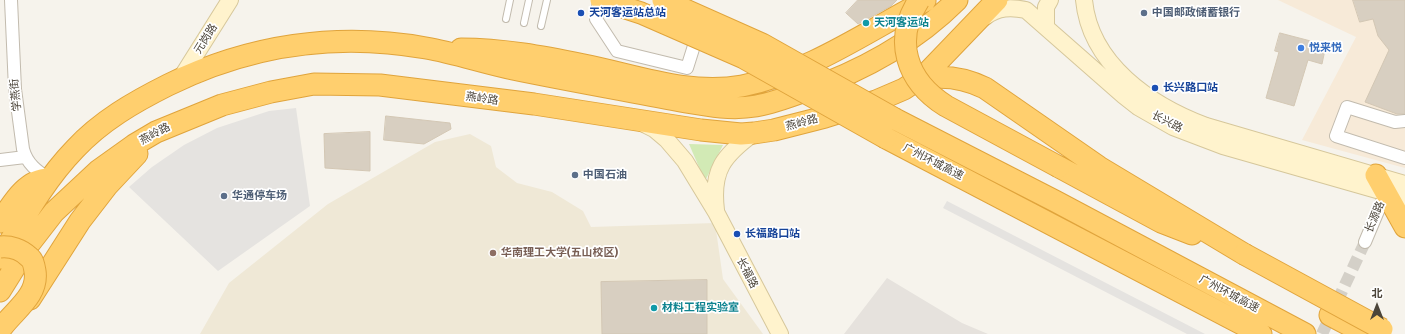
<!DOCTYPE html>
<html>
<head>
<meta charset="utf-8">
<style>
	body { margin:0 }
	#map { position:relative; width:1405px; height:334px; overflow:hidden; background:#f6f3ec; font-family:"Fira Sans","Noto Sans SC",sans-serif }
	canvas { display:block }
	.north { position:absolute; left:1357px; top:286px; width:40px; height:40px; -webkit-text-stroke:3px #fff; paint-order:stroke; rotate:0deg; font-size:11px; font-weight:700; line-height:16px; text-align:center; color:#4b4439 }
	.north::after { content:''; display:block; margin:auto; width:14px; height:18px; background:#4b4439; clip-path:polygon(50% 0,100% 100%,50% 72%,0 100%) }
</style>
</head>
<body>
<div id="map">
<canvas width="1405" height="334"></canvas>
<div class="north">北</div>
</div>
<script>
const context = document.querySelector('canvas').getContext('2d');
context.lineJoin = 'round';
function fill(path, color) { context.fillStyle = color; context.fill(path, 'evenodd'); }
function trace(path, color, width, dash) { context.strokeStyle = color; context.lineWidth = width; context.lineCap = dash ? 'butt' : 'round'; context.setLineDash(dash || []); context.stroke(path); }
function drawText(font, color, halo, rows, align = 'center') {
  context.font = font + ' "Fira Sans","Noto Sans SC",sans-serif'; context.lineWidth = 3.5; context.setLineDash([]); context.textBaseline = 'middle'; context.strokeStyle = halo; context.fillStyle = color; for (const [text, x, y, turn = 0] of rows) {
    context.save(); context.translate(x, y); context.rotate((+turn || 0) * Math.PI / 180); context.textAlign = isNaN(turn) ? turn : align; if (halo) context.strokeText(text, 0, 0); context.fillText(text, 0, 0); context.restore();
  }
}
fill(new Path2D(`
	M1278,0H1405V168L1302,140L1356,37Z`), '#f7ead8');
fill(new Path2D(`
	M887,278L962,323L988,334H844Z`), '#e6e2dd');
fill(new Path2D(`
	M470,134L491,146L496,167L517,183L552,192L583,211L591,227L715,223L723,279L763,334H200L229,283L328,204L435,142Z`), '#efe8d6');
fill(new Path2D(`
	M689,144L723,145L705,181Z`), '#d2eab5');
fill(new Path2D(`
	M296,108L310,206L218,271L129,187L152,167L184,145L217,128L269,111Z
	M947,201L1205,334H1187L943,208Z`), '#e5e3e0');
const building = new Path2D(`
	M858,0H897L891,6L858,24L846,13Z
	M1353,0H1405V114H1397L1365,102L1389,50L1378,36L1373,19L1360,22Z
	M1280,33L1326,45L1322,64L1308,60L1294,106L1266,98L1279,52L1275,51Z
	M386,116L450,123L451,129L424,144L384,140Z
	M370,132V171L325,168L324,134Z
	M707,280V334H602L601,282Z`);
fill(building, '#d8cfc1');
trace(building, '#d3c7b4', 1);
trace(new Path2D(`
	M1322,334L1365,242`), '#d4d0c8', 12, [12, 6]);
const lane = new Path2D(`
	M506,19L510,0
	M524,23L529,0
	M541,26L547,0`);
const street = new Path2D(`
	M11,0L15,89L23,149C27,164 37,171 49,179
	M599,0L596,19L617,51L687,68L698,33
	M1405,121L1395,122L1347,107L1336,136L1405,158
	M0,160L25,157
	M1365,242L1386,192`);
const secondary = new Path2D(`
	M1084,0C1090,64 1150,105 1206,126L1405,184
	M985,17C998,7 1011,7 1026,10L1124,96L1138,107L1173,127L1223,146L1405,198
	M1046,25V7L1050,0
	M181,78L230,0
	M642,123L654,129L667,140L685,161L716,212L780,334
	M716,210C711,170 724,155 754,133`);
const highway = new Path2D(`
	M461,49C503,49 544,57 584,65C635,75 689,96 742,86C808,73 866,32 925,1
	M921,79C942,75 965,78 985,88L1099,167L1244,254
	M895,119L1055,201L1305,334
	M886,138L1261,334
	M1059,167L1161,222L1192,234
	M1376,175L1405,227
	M0,222C12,204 26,179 49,179
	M0,258C23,220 44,181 75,149C101,121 134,102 168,85C249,45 337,32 426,48C455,53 484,63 513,69C571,81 629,91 686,102C709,106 732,110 756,106C772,103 789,97 805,91C862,71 914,43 957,0
	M0,291L30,243L54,212L99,170L134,145L156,132L222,105L271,92L314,84L380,85L534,104L701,130L741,134L754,133L774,130L825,117L876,101L904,89L925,75L997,0
	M30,299L80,221L107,186L137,154
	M1330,315L1366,334`);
trace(lane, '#c2bbae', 8);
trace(street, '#c2bbae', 14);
trace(secondary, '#d6c79b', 18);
trace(highway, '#e0a43c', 23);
trace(lane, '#fff', 6);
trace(street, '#fff', 12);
trace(secondary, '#fff3cd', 16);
trace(highway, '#ffcf6e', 21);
const highwayBridge = new Path2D(`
	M601,0L641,13L744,58L886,138
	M663,0L762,44L895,119
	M919,0C893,40 906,81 946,106L1059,167
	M0,247C10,246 21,249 29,257C33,260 34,265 35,271C39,296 13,311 0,330
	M1244,254L1382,329`);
trace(highwayBridge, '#e0a43c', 23, []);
trace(highwayBridge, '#ffcf6e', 21);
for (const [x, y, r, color] of [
	[581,13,4,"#1a4fb4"],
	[1144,13,4,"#5c6f8a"],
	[866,23,4,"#0f9aa8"],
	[1301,48,4,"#3f7fe0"],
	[1155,88,4,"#1a4fb4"],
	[575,175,4,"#5c6f8a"],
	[224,196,4,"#5c6f8a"],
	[737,234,4,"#1a4fb4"],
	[493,253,4,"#8d6e63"],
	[654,308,4,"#0f9aa8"]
]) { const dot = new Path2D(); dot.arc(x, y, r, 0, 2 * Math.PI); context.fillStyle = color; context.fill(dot); trace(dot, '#fff', 1.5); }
drawText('bold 11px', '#164399', '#fff', [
	["天河客运站总站",589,13],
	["长兴路口站",1163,88],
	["长福路口站",745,234]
], 'left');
drawText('bold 11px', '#4e5e75', '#fff', [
	["中国邮政储蓄银行",1152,13],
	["中国石油",583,175],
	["华通停车场",232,196]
], 'left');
drawText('bold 11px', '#0d838f', '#fff', [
	["天河客运站",874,23],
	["材料工程实验室",662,308]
], 'left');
drawText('11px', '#4b4439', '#fff', [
	["元岗路",206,39,-58],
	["学燕街",16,95,-96],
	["燕岭路",482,99,8],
	["长兴路",1167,122,27],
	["燕岭路",802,123,-15],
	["燕岭路",155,134,-28],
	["广州环城高速",933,162,27],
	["长源路",1375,217,-67],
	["长福路",747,273,63],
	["广州环城高速",1229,294,28]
]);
drawText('bold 11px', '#366cbe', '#fff', [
	["悦来悦",1309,48]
], 'left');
drawText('bold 11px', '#785e54', '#fff', [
	["华南理工大学(五山校区)",501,253]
], 'left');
</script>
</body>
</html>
